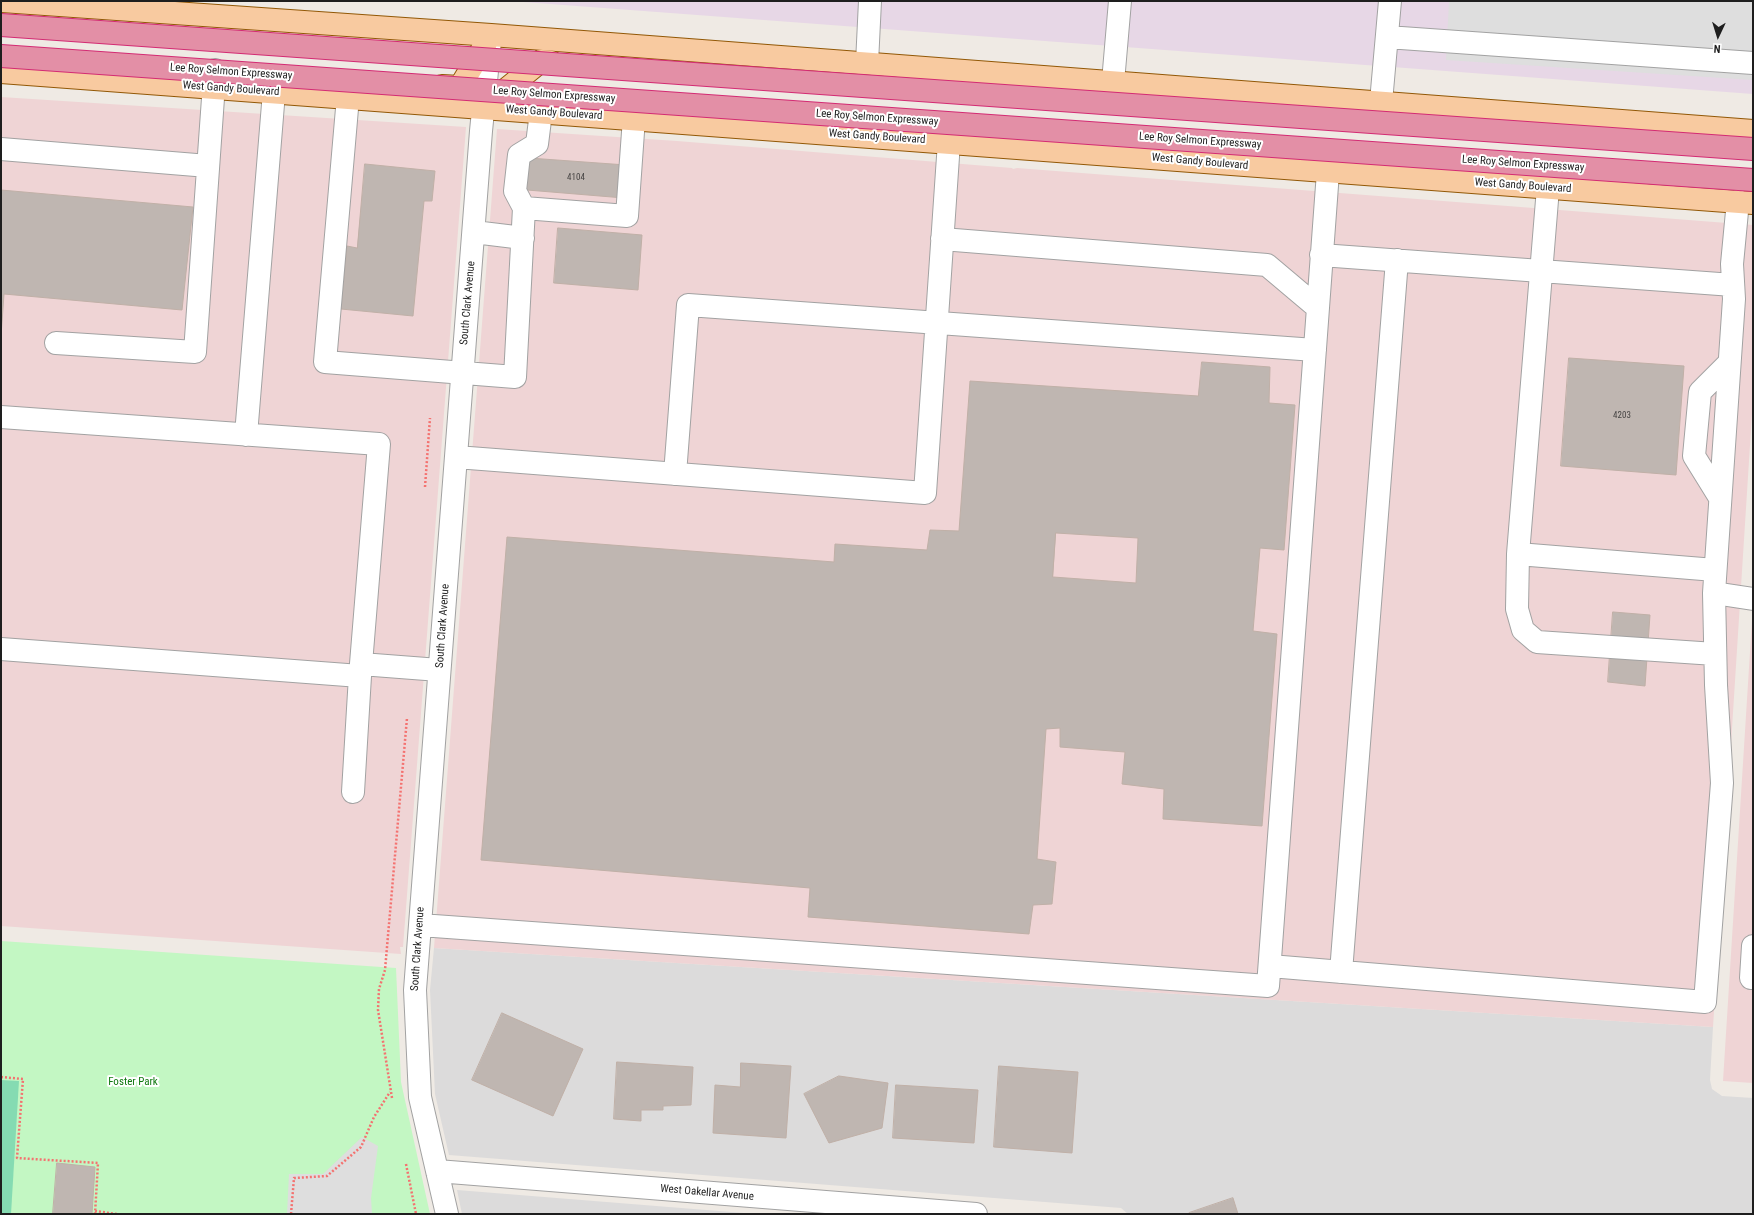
<!DOCTYPE html>
<html>
<head>
<meta charset="utf-8">
<style>
	body { margin:0 }
	#map { position:relative; width:1754px; height:1215px; overflow:hidden; background:#efeae4; font-family:"Roboto Condensed",sans-serif }
	canvas { display:block }
	.frame { position:absolute; inset:0; border:2px solid #1e1e1e; pointer-events:none }
	.north { position:absolute; left:1698px; top:16px; width:40px; height:40px; -webkit-text-stroke:3px #fff; paint-order:stroke; rotate:184deg; font-size:11px; font-weight:700; line-height:16px; text-align:center; color:#1e1e1e }
	.north::after { content:''; display:block; margin:auto; width:14px; height:18px; background:#1e1e1e; clip-path:polygon(50% 0,100% 100%,50% 72%,0 100%) }
</style>
</head>
<body>
<div id="map">
<canvas width="1754" height="1215"></canvas>
<div class="frame"></div>
<div class="north">N</div>
</div>
<script>
const context = document.querySelector('canvas').getContext('2d');
context.lineJoin = 'round';
function fill(path, color) { context.fillStyle = color; context.fill(path, 'evenodd'); }
function trace(path, color, width, dash) { context.strokeStyle = color; context.lineWidth = width; context.lineCap = dash ? 'butt' : 'round'; context.setLineDash(dash || []); context.stroke(path); }
function drawText(font, color, halo, rows, align = 'center') {
  context.font = font + ' "Roboto Condensed",sans-serif'; context.lineWidth = 4; context.setLineDash([]); context.textBaseline = 'middle'; context.strokeStyle = halo; context.fillStyle = color; for (const [text, x, y, turn = 0] of rows) {
    context.save(); context.translate(x, y); context.rotate((+turn || 0) * Math.PI / 180); context.textAlign = isNaN(turn) ? turn : align; if (halo) context.strokeText(text, 0, 0); context.fillText(text, 0, 0); context.restore();
  }
}
fill(new Path2D(`
	M434,948L1713,1027L1710,1080L1712,1089L1722,1096L1753,1098V1214H1128L1121,1208L449,1155L435,1094L430,990Z
	M457,1190L756,1214H462Z`), '#dcdbdb');
fill(new Path2D(`
	M1,97L466,127L403,947H400L401,954L1,926Z
	M497,129L677,141L1012,168L1013,169L1017,168L1753,225V398L1713,1027L434,948Z
	M1753,604V1083L1723,1081Z`), '#efd4d5');
fill(new Path2D(`
	M510,1H1753V94Z`), '#e7d7e6');
fill(new Path2D(`
	M1,941L396,968L401,1082L430,1214H1Z`), '#c3f7c3');
fill(new Path2D(`
	M1,1080L19,1081L11,1214H1Z`), '#85dbb2');
fill(new Path2D(`
	M1449,1H1753V80L1446,60Z
	M362,1137L378,1146L371,1198L372,1214H287L289,1174H323Z`), '#dedede');
const building = new Path2D(`
	M529,158L626,165L624,198L527,190Z
	M365,164L435,171L432,201H424L413,316L341,309L347,246L357,248Z
	M1,190L193,207L182,310L4,294L1,336Z
	M558,228L642,235L638,290L554,283Z
	M1569,358L1684,366L1676,475L1561,466Z
	M1202,362L1270,367L1269,403L1295,405L1284,550L1260,548L1253,631L1277,634L1262,826L1163,819L1164,789L1122,784L1125,752L1060,747V728L1046,729L1037,859L1056,862L1052,904L1033,905L1029,934L808,917L810,888L481,860L507,537L834,562L835,544L927,550L930,530L959,531L970,381L1198,396ZM1056,533L1138,538L1136,583L1053,577Z
	M1613,612L1650,615L1645,686L1608,682Z
	M502,1013L583,1049L553,1116L472,1080Z
	M617,1062L693,1067L691,1105L663,1106V1110H641V1121L614,1119Z
	M741,1063L791,1066L786,1138L713,1133L715,1085L740,1087Z
	M999,1066L1078,1072L1072,1153L994,1147Z
	M839,1076L888,1083L882,1128L829,1143L804,1094Z
	M896,1085L978,1090L974,1143L893,1138Z
	M57,1163L95,1167L92,1214H53Z
	M1233,1198L1238,1214H1189V1213Z`);
fill(building, '#bfb6b1');
trace(building, '#c0b0a7', 1);
const minor = new Path2D(`
	M1387,37L1753,63
	M867,63L870,1
	M1113,82L1120,1
	M348,97L325,362L515,377L524,208L515,191L519,155L537,144L541,112
	M1381,102L1390,1
	M1,149L208,166
	M1548,188L1518,554L1517,609L1523,630L1537,642L1715,654
	M524,208L627,216L634,118
	M474,232L523,238
	M942,239L1267,265L1318,308
	M1321,255L1733,285
	M56,343L195,352L215,70
	M1,417L379,444L360,676L353,792
	M246,435L274,92
	M456,457L925,493L949,142
	M675,474L688,305L1315,350
	M1720,498L1694,456L1700,392L1729,363
	M1518,554L1715,570
	M1714,593L1753,599
	M1,649L360,676
	M361,664L439,670
	M420,925L1268,986L1328,172
	M1753,946L1751,978H1753
	M1270,966L1705,1002L1722,783L1716,685L1714,593L1734,299L1732,264L1738,201
	M1341,972L1397,260
	M437,1171L976,1214
	M447,1214L420,1097L415,990L481,131L490,41`);
const major = new Path2D(`
	M2,1L491,35L1753,131
	M1,72L1753,203
	M442,86L460,87L486,43
	M493,100L541,61L551,62`);
trace(minor, '#a2a2a2', 24);
trace(major, '#925806', 24);
trace(new Path2D(`
	M425,487L430,418
	M1,1077L23,1079L17,1158L98,1163L95,1214
	M392,1098L378,1010L379,989L385,970L407,718
	M406,1164L416,1214
	M95,1211L117,1214
	M291,1214L294,1178L327,1176L361,1147L374,1117L390,1092`), '#f47270', 2.5, [2, 2]);
trace(minor, '#fff', 22);
trace(major, '#f8caa0', 22);
const highwayBridge = new Path2D(`
	M1,25L1753,149
	M1,56L1753,180`);
trace(highwayBridge, '#d32b73', 24, []);
trace(highwayBridge, '#e38fa6', 22);
drawText('9px', '#464443', null, [
	["4104",576,178],
	["4203",1622,416]
]);
drawText('11px', '#1e1e1e', '#fff', [
	["Lee Roy Selmon Expressway",231,72,4],
	["West Gandy Boulevard",231,89,4],
	["Lee Roy Selmon Expressway",554,95,4],
	["West Gandy Boulevard",554,113,4],
	["Lee Roy Selmon Expressway",877,118,4],
	["West Gandy Boulevard",877,137,4],
	["Lee Roy Selmon Expressway",1200,141,4],
	["West Gandy Boulevard",1200,162,5],
	["Lee Roy Selmon Expressway",1523,164,4],
	["West Gandy Boulevard",1523,186,4],
	["South Clark Avenue",468,303,-85],
	["South Clark Avenue",443,626,-86],
	["South Clark Avenue",418,949,-86],
	["West Oakellar Avenue",707,1193,5]
]);
drawText('11px', '#107810', '#fff', [
	["Foster Park",133,1082]
]);
</script>
</body>
</html>
